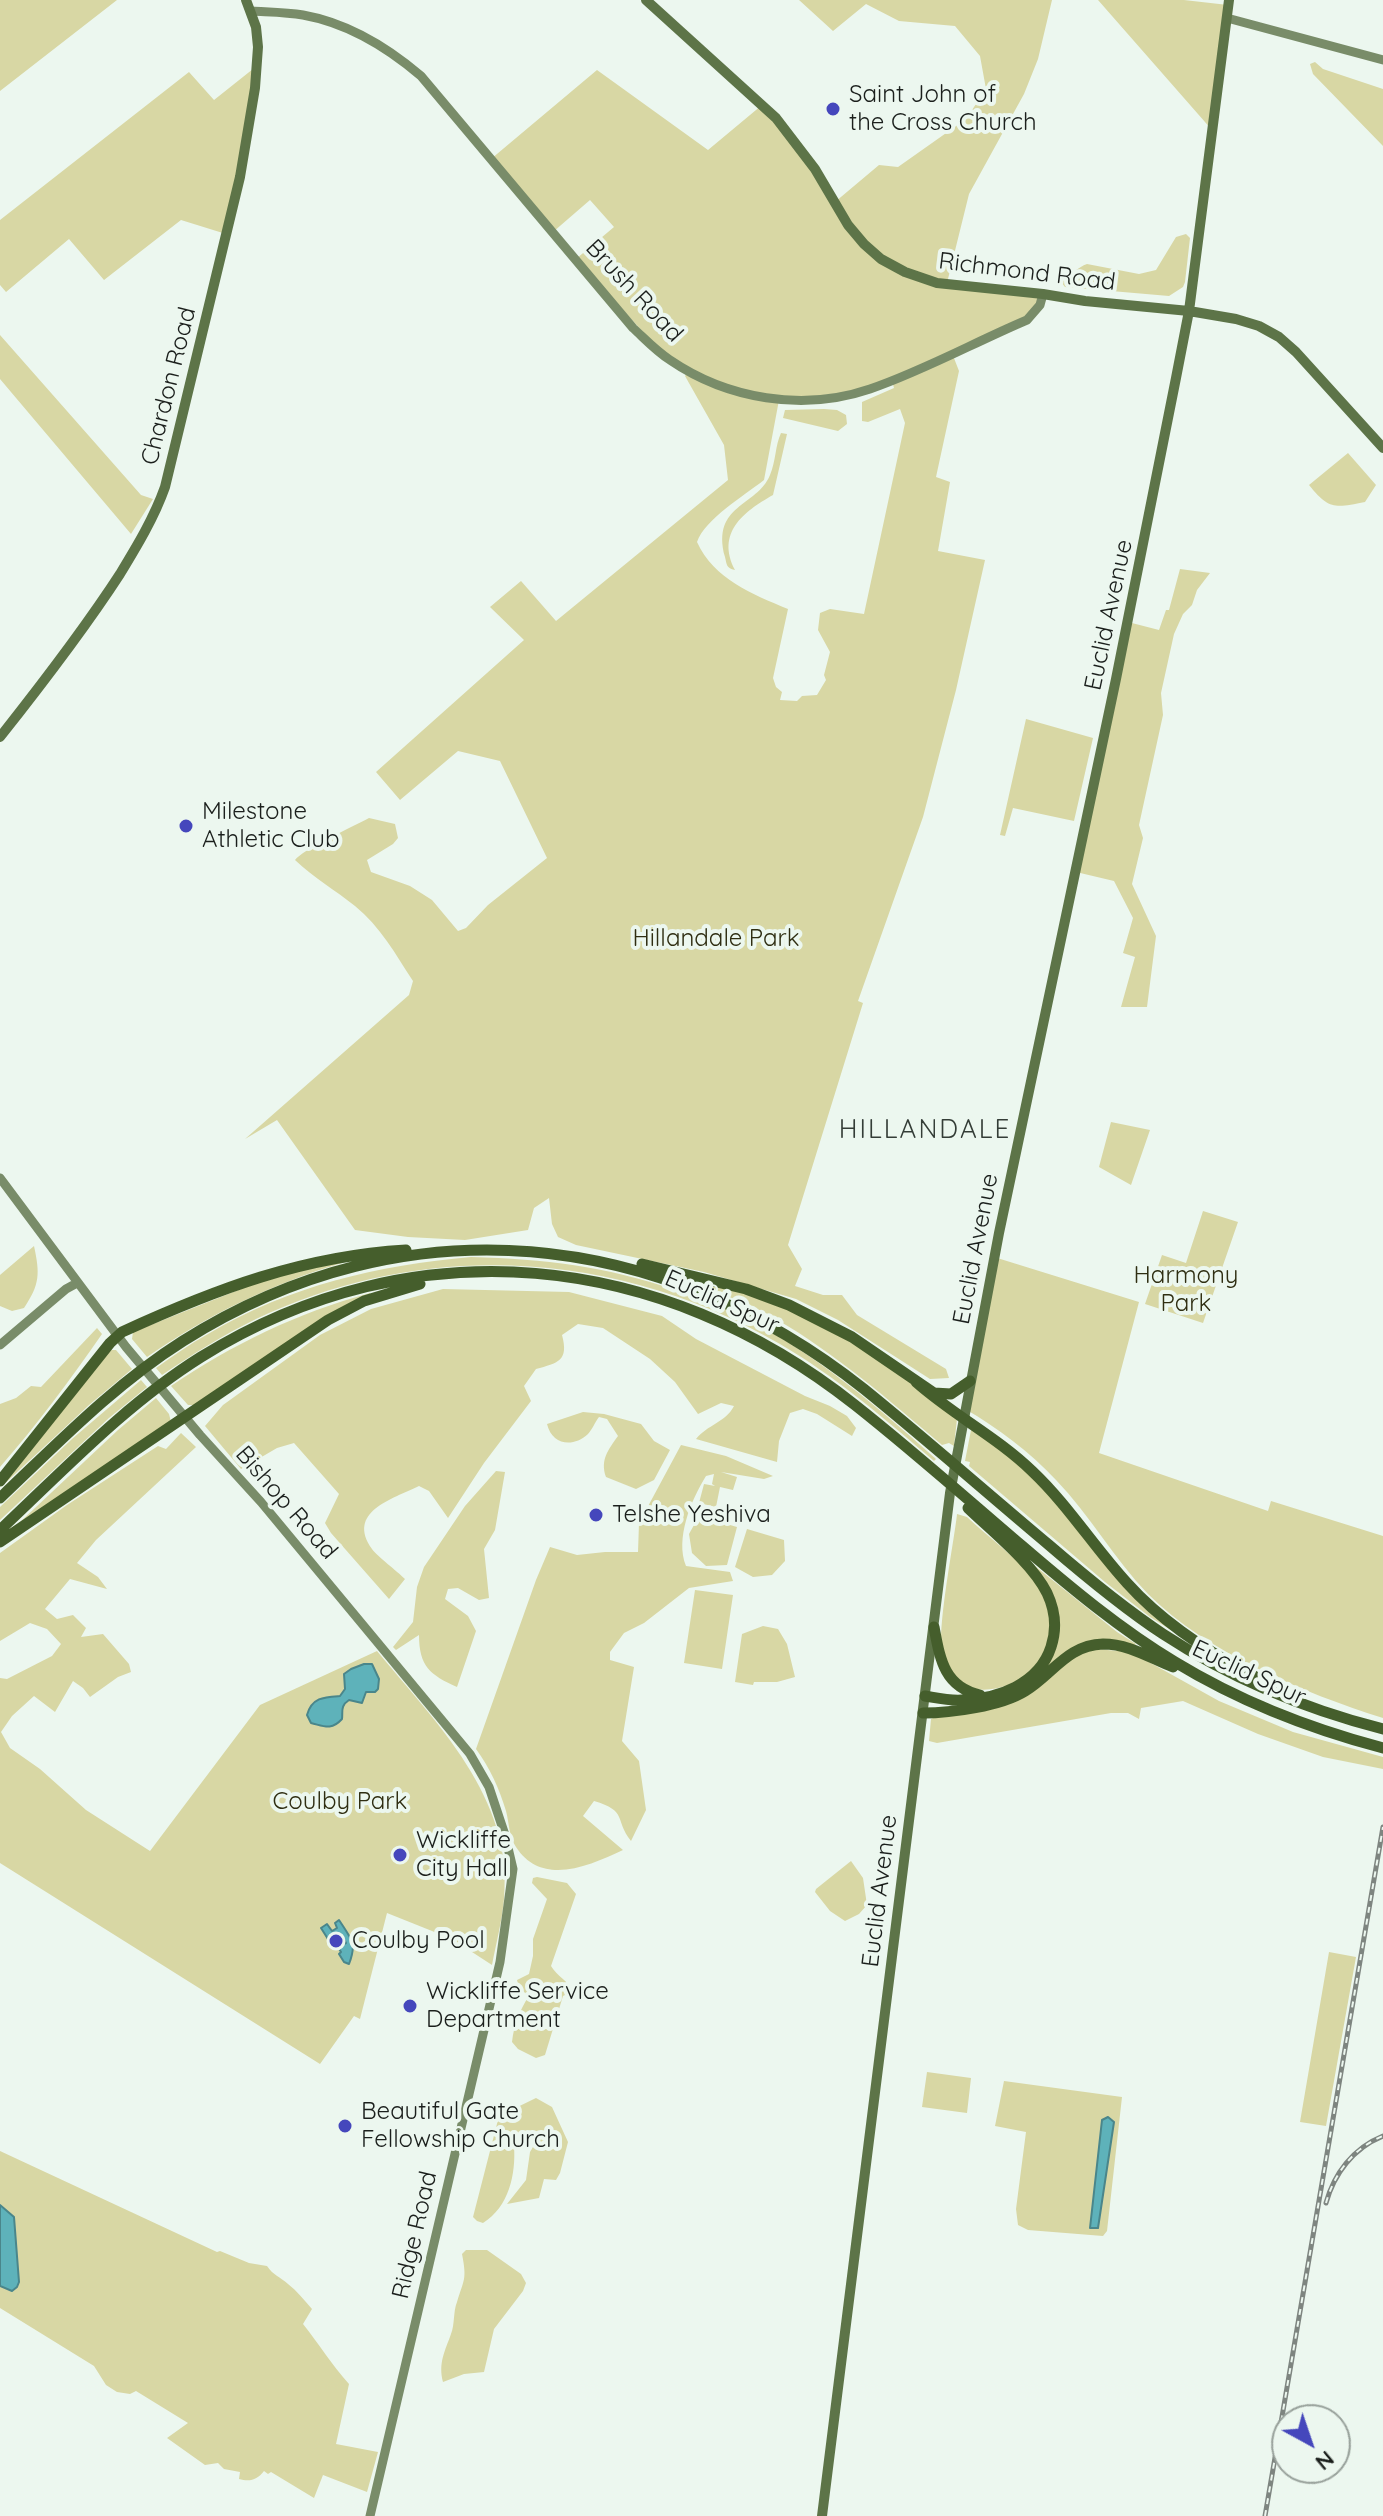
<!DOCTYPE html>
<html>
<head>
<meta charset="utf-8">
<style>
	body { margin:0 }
	#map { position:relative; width:1383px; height:2516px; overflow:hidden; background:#ecf7ef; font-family:Quicksand,sans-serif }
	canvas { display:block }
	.north { position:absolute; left:1271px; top:2404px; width:80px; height:80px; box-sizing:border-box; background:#ecf7ef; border:2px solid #98a19b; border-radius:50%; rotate:140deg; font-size:22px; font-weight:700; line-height:32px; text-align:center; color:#1b1f1c }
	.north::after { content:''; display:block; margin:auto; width:28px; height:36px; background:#4547bc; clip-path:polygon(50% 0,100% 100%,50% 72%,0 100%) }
</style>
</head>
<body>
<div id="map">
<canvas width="1383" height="2516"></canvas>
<div class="north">N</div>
</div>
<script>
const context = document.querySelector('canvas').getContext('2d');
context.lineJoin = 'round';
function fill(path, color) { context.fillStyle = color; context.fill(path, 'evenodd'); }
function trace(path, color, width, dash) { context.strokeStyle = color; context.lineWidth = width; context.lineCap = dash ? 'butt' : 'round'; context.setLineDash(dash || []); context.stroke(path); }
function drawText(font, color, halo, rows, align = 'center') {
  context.font = font + ' Quicksand,sans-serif'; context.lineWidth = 8; context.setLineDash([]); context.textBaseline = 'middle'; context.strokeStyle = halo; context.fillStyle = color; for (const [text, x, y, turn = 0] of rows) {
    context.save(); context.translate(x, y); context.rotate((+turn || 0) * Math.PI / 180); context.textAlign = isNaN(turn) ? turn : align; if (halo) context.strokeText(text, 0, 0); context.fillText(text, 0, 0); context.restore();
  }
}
fill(new Path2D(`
	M0,0H117L0,91Z
	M799,0H1052L1038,59L1024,94L969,194L947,283L1043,294L1033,316L952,353L959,371L936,477L950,482L938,551L985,560L956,690L923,817L858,1001L863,1003L788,1245L802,1269L795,1286L823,1295H842L857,1315L946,1369L949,1378L930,1379L838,1320L796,1299L704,1272L576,1245L558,1237L552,1224L549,1198L534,1208L528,1230L465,1240L408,1237L355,1230L277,1120L245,1139L409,995L413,981C396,955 380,926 355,906C335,890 314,878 295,860C302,850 354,826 369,818L395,824L398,838L393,844L367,860L371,872L410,886L432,900L458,931L466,928L488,905L547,858L500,761L458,751L400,800L376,772L524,640L490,607L521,581L556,621L728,480L724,445L685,376L688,372L667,358L576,259L614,227L590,200L553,232L491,159L597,70L708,150L762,105L835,202L879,165L898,167L966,119L986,89L980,56L955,26L899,21L866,4L833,31ZM892,381L894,388L862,402V421L868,422L900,409L905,423L864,614L830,609L820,613L818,630L830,652L824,675L826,680L817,695L802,696L797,701L780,700L782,692L776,687L773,678L788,609C752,594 714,579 697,542C705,519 745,495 764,480L779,400L869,390Z
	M1098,0H1184L1228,5L1212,130Z
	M1315,62L1323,69L1383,89V146L1313,74L1310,64Z
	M258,65L226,234L181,220L104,280L69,239L6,292L0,285V220L189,72L214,100Z
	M1186,234L1190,238L1185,282L1183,287L1169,296L1065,287L1061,282L1063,277C1073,274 1078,267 1087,264L1139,274L1156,270L1176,237Z
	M0,335L141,495L153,499L131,534L0,379Z
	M824,409L837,410L846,415L847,424L838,431L783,418L785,410Z
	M781,433L787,434L773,495C743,512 716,533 735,570C726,568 727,565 725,557C711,504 757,507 770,475C776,461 775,446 781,433Z
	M1348,453L1376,485L1365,502C1335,508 1329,510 1309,485Z
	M1180,569L1210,573L1197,590L1192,605L1183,614L1174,634L1161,693L1163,715L1139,825L1143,838L1132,884L1156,936L1147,1007H1121L1135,957L1123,953L1133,918L1114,881L1076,872L1128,622L1159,630L1166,610H1169Z
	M1026,719L1093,738L1074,821L1013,808L1005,836L1000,835Z
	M1111,1122L1150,1130L1131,1185L1099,1167Z
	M1203,1211L1238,1222L1203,1323L1145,1304L1162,1255L1186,1263Z
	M34,1246C40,1274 40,1284 24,1308L12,1311L0,1306V1275Z
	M471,1257C546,1259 603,1266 676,1290C689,1295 703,1298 716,1304C799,1340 869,1399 936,1459L934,1461C885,1419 835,1376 780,1344C619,1250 425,1238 256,1319C223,1335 193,1354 162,1375L156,1368C173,1356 190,1344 208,1334C289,1286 378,1265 471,1257Z
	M994,1257L1139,1302L1099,1453L1268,1511L1271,1501L1383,1536V1718C1304,1693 1207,1653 1148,1594C1114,1559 1090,1515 1056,1480C1030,1452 998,1428 965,1409Z
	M345,1260L342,1263C271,1284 208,1315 147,1357L132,1339L133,1332L266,1279Z
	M693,1281C712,1285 733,1289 752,1295C828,1321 896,1368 957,1419L954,1446L949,1443L942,1445C889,1400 836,1354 776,1319C750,1303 720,1295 693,1281Z
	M443,1289L569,1292L662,1316L696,1339L805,1396L830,1406L847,1416L856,1428L852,1436L817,1414L803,1409L790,1413L779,1441L777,1462L696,1439C707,1425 726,1422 734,1406L721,1403L698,1414L675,1382L650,1359L603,1328L578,1324L562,1335C569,1361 558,1363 536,1369L524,1386L531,1401L484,1463L448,1518L429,1491L419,1486C392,1499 346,1512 372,1549C377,1556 397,1571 405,1579L389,1599L331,1533L325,1523L339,1494L294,1443L277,1448L241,1469L205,1426L223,1405L320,1335L371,1309Z
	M370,1293V1295L196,1405H188L171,1386C233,1344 297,1313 370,1293Z
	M97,1328L102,1334C70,1380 37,1425 0,1467V1404L16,1398L31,1386L41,1387Z
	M112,1350H116L132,1369L89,1405L0,1488L109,1351Z
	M141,1380L147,1387L109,1418L0,1520V1507L72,1439Z
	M156,1398L169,1414L171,1422L19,1523L118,1430Z
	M583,1412L604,1414L641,1424L654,1441L670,1450L654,1480L636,1489L606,1477C600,1460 608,1450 618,1436L607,1419L599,1417C595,1422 592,1430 588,1434C573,1448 552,1445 547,1424Z
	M971,1430L975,1431L1026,1470L1179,1635L1150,1617L1105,1582L969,1466L970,1462L965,1461Z
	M181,1433L196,1447L96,1540L77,1563L98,1577L107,1589L70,1579L45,1609L57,1619L73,1615L86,1628L81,1637L103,1634L129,1664L131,1672L118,1677L90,1697L83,1688L73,1681L55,1712L34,1696L12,1716L1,1732L10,1748L40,1769L86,1810L150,1851L260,1705L377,1651C436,1723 514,1798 504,1899C502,1921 496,1944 492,1965L452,1939L387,1913L360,2019L354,2016L320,2064L0,1863V1678L7,1679L52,1656L61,1644L47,1629L30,1623L0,1641V1553L67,1505L158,1446L166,1449Z
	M681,1445L726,1456L773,1476L764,1479L721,1472L737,1477L733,1490L720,1487L716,1507L699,1503L704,1484L715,1486L712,1484L714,1474L706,1476C691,1500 675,1539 686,1566L730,1572L733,1581L689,1588L644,1623L624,1633L610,1652V1660L634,1667L622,1741L639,1761L646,1810L631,1841C614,1819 628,1811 594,1801L583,1816L623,1850C589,1866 542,1887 516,1847C509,1837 509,1822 506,1811C499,1788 490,1768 476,1749L536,1580L550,1547L577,1555L605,1552H638L639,1523Z
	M496,1471L505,1472L495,1530L484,1549L489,1598L479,1600L458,1588L448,1589L445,1599L468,1616L476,1631L457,1687C430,1675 419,1666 419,1635L396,1650L393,1647L413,1622L417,1587L424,1567L465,1506Z
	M957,1514L967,1517C988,1537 1016,1557 1034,1579C1054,1603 1055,1640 1038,1665C1031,1676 1019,1681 1008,1685C980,1695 955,1690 943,1659C935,1637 954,1543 957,1514Z
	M699,1516L737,1527L727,1565L706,1566L692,1553L689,1534Z
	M747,1529L784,1540L785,1561L772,1575L753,1577L735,1567Z
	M1030,1562L1117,1632L1136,1644L1134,1646L1102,1641L1033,1683L1038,1675L1057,1617Z
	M695,1590L733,1595L722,1669L684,1663Z
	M763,1626L778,1629L787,1644L795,1677L777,1682H754L753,1685L735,1682L742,1634Z
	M1095,1649L1131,1652L1219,1701L1293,1732L1383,1757V1769L1323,1757L1258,1734L1183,1701L1141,1708L1139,1719L1128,1713H1111L937,1743L929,1741L931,1719L1071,1657Z
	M851,1861L863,1878L867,1905L859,1914L845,1921L830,1911L815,1892L816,1889Z
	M537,1877L567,1883L576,1894L551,1966C557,1976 568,1981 573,1991L563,1996L545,2055L536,2058L518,2049L512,2042C514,2025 519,2011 529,1996L519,1988L517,1980L529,1974L533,1956V1939L547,1899L532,1883L533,1878Z
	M1329,1952L1356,1957L1326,2126L1300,2122Z
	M927,2072L971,2078L967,2113L922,2107Z
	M1004,2081L1122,2097L1107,2231L1103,2236L1028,2230L1018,2225L1016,2209L1026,2132L995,2126Z
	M536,2098L552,2107L568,2142L560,2173L556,2180L544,2179L539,2198L507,2204L526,2180L530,2152L538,2138L535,2134L524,2132L514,2146C516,2174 509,2207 483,2223L477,2221L473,2217L499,2116Z
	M0,2151L217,2252L220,2251L249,2263L267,2266C273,2275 280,2277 288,2284C297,2291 304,2300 312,2309L303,2324C319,2344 332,2365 349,2384L336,2444L378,2452L367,2492L323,2475L314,2498L271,2472L268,2474L264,2471C257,2480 250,2482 239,2479L240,2472L224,2469L218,2463L205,2465L167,2438L188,2423L136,2391L130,2394L117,2392L106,2385L94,2366L0,2308Z
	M466,2250H487L521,2274L526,2283L523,2291L494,2329L484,2372L464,2374L443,2382C438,2363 445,2351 451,2334C455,2324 453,2312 457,2302C464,2279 467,2280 462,2254Z`), '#d8d7a4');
const water = new Path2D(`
	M364,1664H372L379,1679L378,1689L375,1692H366L362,1703L349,1700C340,1706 343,1711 342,1719C331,1731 324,1726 311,1723L307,1715C312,1697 325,1697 340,1696L345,1689L344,1674L351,1669Z
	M339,1920C352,1940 357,1943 349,1964L344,1962L339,1954L341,1952L338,1947L346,1943L345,1941L333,1947L321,1928L327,1924L332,1931L337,1928L335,1923Z
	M1108,2117L1114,2122L1098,2228H1090L1102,2120Z
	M0,2205L14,2217L19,2282L17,2287L12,2291L0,2286Z`);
fill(water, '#5eb2ba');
trace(water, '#4a868b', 2);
trace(new Path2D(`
	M252,11C269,12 287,12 303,15C348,23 387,47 421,76L633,328C645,339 656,351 670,360C727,399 803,412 870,389C923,371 975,342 1027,320L1040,305L1043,294
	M1227,18L1383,60
	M0,1178L126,1347L200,1435L261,1502L470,1754L489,1787L505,1835L513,1869L500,1962L370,2516
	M0,1345L66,1289L77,1283`), '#798c69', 9);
trace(new Path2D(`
	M646,0L776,118L815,169L848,225L864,244L881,259L905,272L937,283L1043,294L1085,301L1189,311L1236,319L1259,326L1279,337L1296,352L1383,448
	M0,737C42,684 83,631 120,574C137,546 154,518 165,487L240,177L255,88L258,47L256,27L246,0
	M822,2516L950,1493L999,1233L1116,679L1176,378L1189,311L1229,0`), '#5d7448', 10);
trace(new Path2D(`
	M642,1264L746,1289L789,1305L852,1337L934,1393L951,1394L970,1381
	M916,1382C953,1415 997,1437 1032,1471C1068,1505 1094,1547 1127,1583C1162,1622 1208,1652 1254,1676
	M0,1481L110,1343L122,1332C216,1289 303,1256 406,1250
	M0,1498C58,1443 115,1384 183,1341C406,1200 661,1228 864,1389C927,1440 987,1493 1049,1545C1085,1576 1122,1607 1163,1634C1230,1678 1305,1709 1383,1729
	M0,1530C64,1470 126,1404 201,1357C415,1224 661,1251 855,1405C912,1450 966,1498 1021,1545C1070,1587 1120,1629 1175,1662C1239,1701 1311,1729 1383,1748
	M0,1542L328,1320L364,1301L420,1284
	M934,1627C940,1659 944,1687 980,1695
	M925,1696C937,1698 950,1701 962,1700C998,1699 1039,1684 1051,1647C1057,1629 1055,1610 1047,1593C1032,1563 993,1532 968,1508
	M923,1713C951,1713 1001,1706 1025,1691C1053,1674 1067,1645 1103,1644C1129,1644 1150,1658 1173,1667`), '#455e2c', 11);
const rail = new Path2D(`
	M1326,2203C1334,2174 1353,2148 1383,2136
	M1265,2516L1383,1827`);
trace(rail, '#7e8580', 5);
trace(rail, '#ecf7ef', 2, [6]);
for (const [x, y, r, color] of [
	[833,109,8,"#4547bc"],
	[186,826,8,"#4547bc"],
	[596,1515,8,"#4547bc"],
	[400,1855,8,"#4547bc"],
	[336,1941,8,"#4547bc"],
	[410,2006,8,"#4547bc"],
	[345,2126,8,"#4547bc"]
]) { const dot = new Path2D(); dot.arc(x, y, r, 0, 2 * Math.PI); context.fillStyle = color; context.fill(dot); trace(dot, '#ecf7ef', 3); }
drawText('24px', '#1b1f1c', '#ecf7ef', [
	["Saint John of",849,95],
	["the Cross Church",849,123],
	["Milestone",202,812],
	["Athletic Club",202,840],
	["Telshe Yeshiva",612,1515],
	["Wickliffe",416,1841],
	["City Hall",416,1869],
	["Coulby Pool",352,1941],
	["Wickliffe Service",426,1992],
	["Department",426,2020],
	["Beautiful Gate",361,2112],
	["Fellowship Church",361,2140]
], 'left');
drawText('24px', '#1b1f1c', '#ecf7ef', [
	["Richmond Road",1027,272,7],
	["Brush Road",634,291,47],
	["Chardon Road",169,386,-76],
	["Euclid Avenue",1109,615,-78],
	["Euclid Avenue",976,1249,-79],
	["Euclid Spur",722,1302,24],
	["Bishop Road",286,1503,49],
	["Euclid Spur",1249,1673,25],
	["Euclid Avenue",880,1891,-83],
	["Ridge Road",415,2235,-77]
]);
drawText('24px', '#2f2e12', '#ecf7ef', [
	["Hillandale Park",716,939],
	["Harmony",1186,1276],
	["Park",1186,1304],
	["Coulby Park",340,1802]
]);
context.letterSpacing = '2px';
drawText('26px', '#343d37', '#ecf7ef', [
	["HILLANDALE",925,1130]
]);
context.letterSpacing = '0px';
</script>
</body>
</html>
